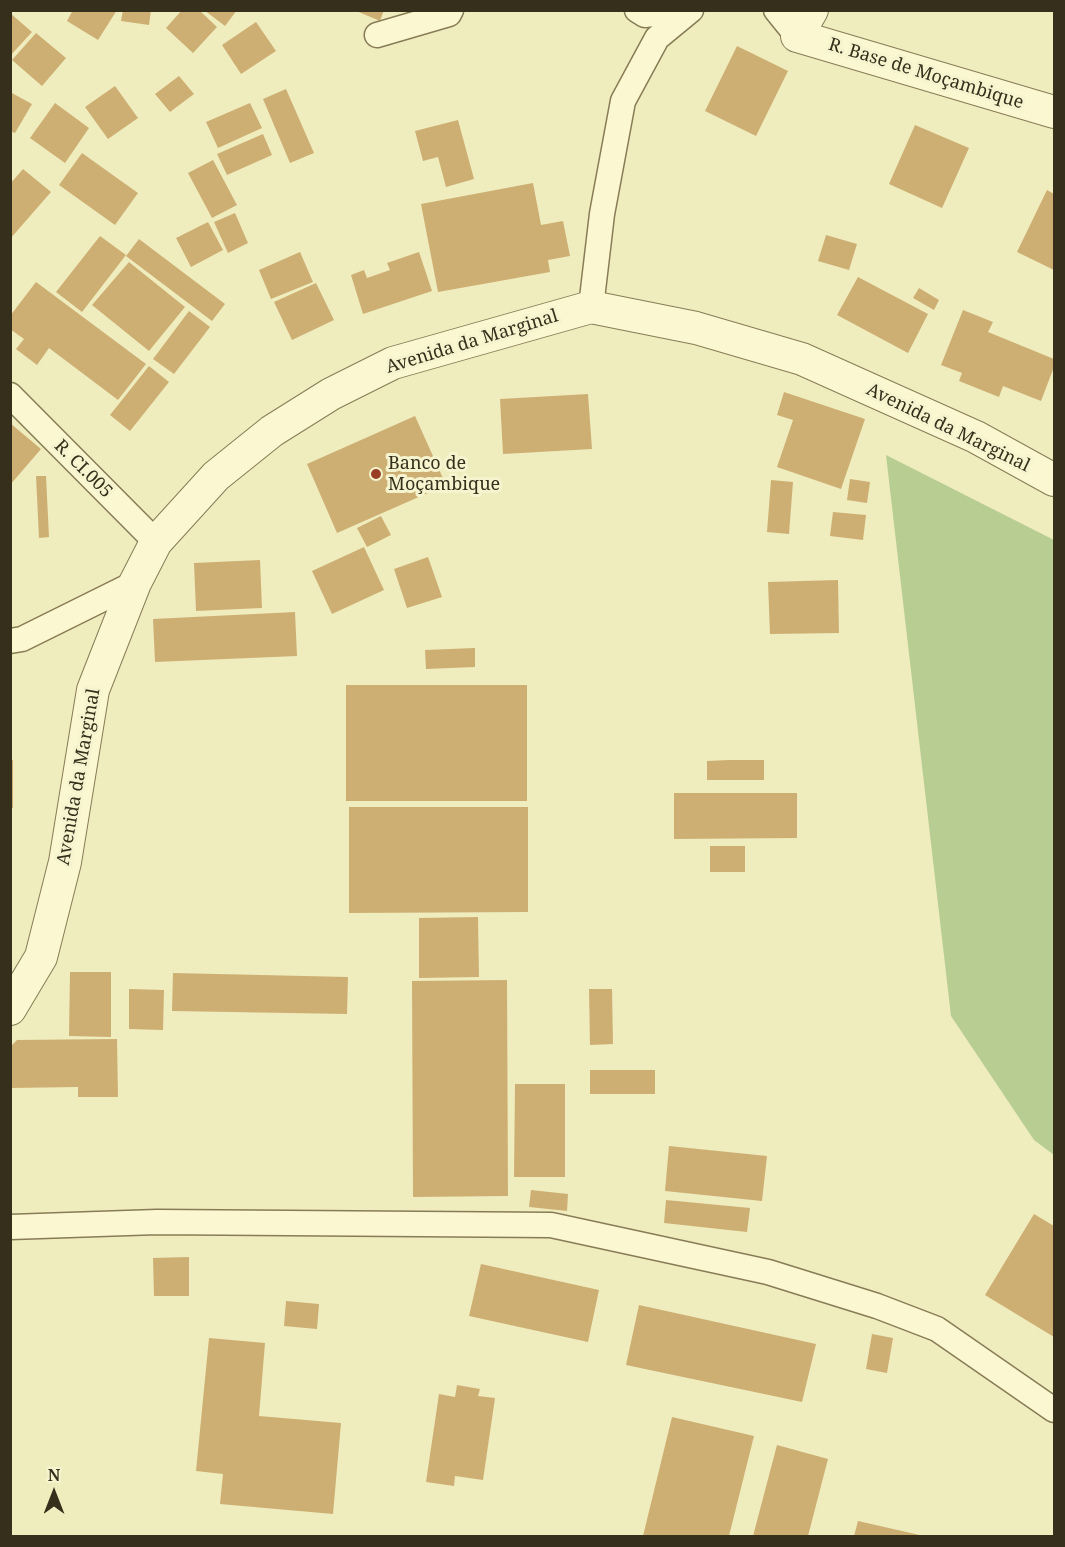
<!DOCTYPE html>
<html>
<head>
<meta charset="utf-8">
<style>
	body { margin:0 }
	#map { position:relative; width:1065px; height:1547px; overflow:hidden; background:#efecbe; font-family:"Noto Serif",serif }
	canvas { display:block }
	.frame { position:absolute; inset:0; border:12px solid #362f1c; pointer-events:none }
	.north { position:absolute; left:24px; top:1463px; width:60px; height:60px; -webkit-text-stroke:4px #f6f4ce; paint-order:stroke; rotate:0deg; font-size:16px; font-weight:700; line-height:24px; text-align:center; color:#362f1c }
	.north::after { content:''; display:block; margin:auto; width:21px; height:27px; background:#362f1c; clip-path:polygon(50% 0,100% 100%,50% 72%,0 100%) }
</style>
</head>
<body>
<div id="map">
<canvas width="1065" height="1547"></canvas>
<div class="frame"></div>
<div class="north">N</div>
</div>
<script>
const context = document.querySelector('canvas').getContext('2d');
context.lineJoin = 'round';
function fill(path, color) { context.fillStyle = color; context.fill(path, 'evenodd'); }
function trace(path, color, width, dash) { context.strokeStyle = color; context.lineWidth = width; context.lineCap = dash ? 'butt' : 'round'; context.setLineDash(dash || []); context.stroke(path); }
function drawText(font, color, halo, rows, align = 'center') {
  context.font = font + ' "Noto Serif",serif'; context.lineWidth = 6; context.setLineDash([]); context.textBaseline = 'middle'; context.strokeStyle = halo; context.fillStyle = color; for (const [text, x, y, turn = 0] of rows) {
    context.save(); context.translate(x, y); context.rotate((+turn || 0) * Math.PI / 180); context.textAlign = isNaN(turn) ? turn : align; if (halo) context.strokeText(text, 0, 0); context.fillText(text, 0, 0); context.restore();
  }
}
fill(new Path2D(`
	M886,455L1054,540V1155L1034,1140L951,1016Z`), '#b8cd92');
fill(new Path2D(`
	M73,10H117L98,40L67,21Z
	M123,10H151L149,25L121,21Z
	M182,10H199L217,27L193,53L166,28Z
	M204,10H237L225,26Z
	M354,10H384L380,21Z
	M10,13L32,32L10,56Z
	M256,22L276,51L241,74L222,45Z
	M36,33L66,58L42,86L12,60Z
	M737,46L788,71L756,136L705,111Z
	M179,76L194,94L170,112L155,94Z
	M115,86L138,118L108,139L85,107Z
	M286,89L314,153L290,163L263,99Z
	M10,92L32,104L15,133L10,131Z
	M55,103L89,128L65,163L30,138Z
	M250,103L262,128L218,148L206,122Z
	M458,120L474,179L446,187L438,157L423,161L415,131Z
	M915,125L969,148L942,208L889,184Z
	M263,134L272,155L227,175L217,154Z
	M82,153L138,193L115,225L59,185Z
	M213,160L237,205L212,218L188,173Z
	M23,169L51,192L10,239V184Z
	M533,183L541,225L563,221L570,256L548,260L550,272L438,292L421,204Z
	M1047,190L1054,194V270L1017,252Z
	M235,213L248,243L228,253L214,222Z
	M208,222L223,250L191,267L176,238Z
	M826,235L857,244L849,270L818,261Z
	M100,236L126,255L82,312L56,292Z
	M139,239L225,304L212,321L126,256Z
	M300,252L313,282L271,299L259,270Z
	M419,252L432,291L363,314L351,275L364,270L367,278L390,270L387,263Z
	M129,262L185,307L149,351L92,305Z
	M858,277L928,314L908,353L837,315Z
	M36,282L146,364L118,400L49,348L37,365L16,349L24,339L10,329V316Z
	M316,283L334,320L292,340L274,302Z
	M919,288L939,300L934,310L913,298Z
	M963,310L993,322L988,332L1054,359V367L1041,401L1003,386L999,397L959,381L962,373L941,365Z
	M189,311L210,327L174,374L153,359Z
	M149,366L169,382L130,431L110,415Z
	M784,392L865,419L841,489L777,467L793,420L777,415Z
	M588,394L592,449L503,454L500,399Z
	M415,416L446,485L337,533L307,464Z
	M10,423L41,449L10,485Z
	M36,476H46L49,537L39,538Z
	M850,479L870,482L867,503L847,500Z
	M771,480L793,482L789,534L767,532Z
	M833,512L866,515L863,540L830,536Z
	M381,516L391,535L367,547L357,528Z
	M364,547L384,590L332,614L312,571Z
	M428,557L442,597L407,608L394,569Z
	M260,560L262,608L196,611L194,563Z
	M838,580L839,633L770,634L768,582Z
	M295,612L297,656L155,662L153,619Z
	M475,648V667L426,669L425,650Z
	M346,685H527V801H346Z
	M10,760H13V808H10Z
	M729,760H764V780H707V761Z
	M674,793H797V838L674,839Z
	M349,807H528V912L349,913Z
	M710,846H745V872H710Z
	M478,917L479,977L419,978V918Z
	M70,972H111V1037L69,1036Z
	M173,973L348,977L347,1014L172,1011Z
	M507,980L508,1196L413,1197L412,981Z
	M129,989L164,990L163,1030L129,1029Z
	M589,989H612L613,1044L590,1045Z
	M117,1039L118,1097H78V1087L10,1088V1047L17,1040Z
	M590,1070H655V1094H590Z
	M515,1084H565V1177H514Z
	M669,1146L767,1156L762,1201L665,1191Z
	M531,1190L568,1194L567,1211L529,1207Z
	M666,1200L750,1208L747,1232L664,1223Z
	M1034,1214L1054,1226V1337L985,1295Z
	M189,1257V1296H154L153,1258Z
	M481,1264L599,1290L588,1342L469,1316Z
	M286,1301L319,1304L317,1329L284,1326Z
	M639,1305L816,1344L802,1402L626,1365Z
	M872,1334L893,1338L887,1373L866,1369Z
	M209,1338L265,1343L259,1416L341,1423L333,1514L220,1504L223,1474L196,1471Z
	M457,1385L480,1389L478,1396L495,1398L483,1480L455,1476L454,1486L426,1482L439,1394L455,1397Z
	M672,1417L754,1436L729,1536H643Z
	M777,1445L828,1459L808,1536H753Z
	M858,1521L924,1536H854Z`), '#ceaf73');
const minor = new Path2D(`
	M637,10L645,15L681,10
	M776,10L797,36
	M377,35L449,14L451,10
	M591,307L602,214L623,101L657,38L691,10
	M10,395L156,542
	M10,641L22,639L135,583
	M10,1227L157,1222L551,1225L768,1272L877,1306L937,1329L1054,1410`);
const tertiary = new Path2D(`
	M812,10L797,36L1054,112
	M10,1009L41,957L65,862L93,690L135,583L156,542L216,476L272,431L331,394L393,363L591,307L696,328L802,359L976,437L1054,480`);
trace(minor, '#887c56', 27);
trace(tertiary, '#887c56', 34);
trace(minor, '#faf7d1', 24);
trace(tertiary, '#faf7d1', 32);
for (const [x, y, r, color] of [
	[376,474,6,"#983f25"]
]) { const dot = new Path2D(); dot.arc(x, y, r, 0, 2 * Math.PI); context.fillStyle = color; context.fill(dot); trace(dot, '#f6f4ce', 2); }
drawText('18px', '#362f1c', '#f6f4ce', [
	["R. Base de Moçambique",926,74,17],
	["Avenida da Marginal",472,342,-17],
	["Avenida da Marginal",948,428,26],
	["R. CI.005",83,469,45],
	["Avenida da Marginal",79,777,-80]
]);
drawText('18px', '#362f1c', '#f6f4ce', [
	["Banco de",388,464],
	["Moçambique",388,485]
], 'left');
</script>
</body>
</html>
